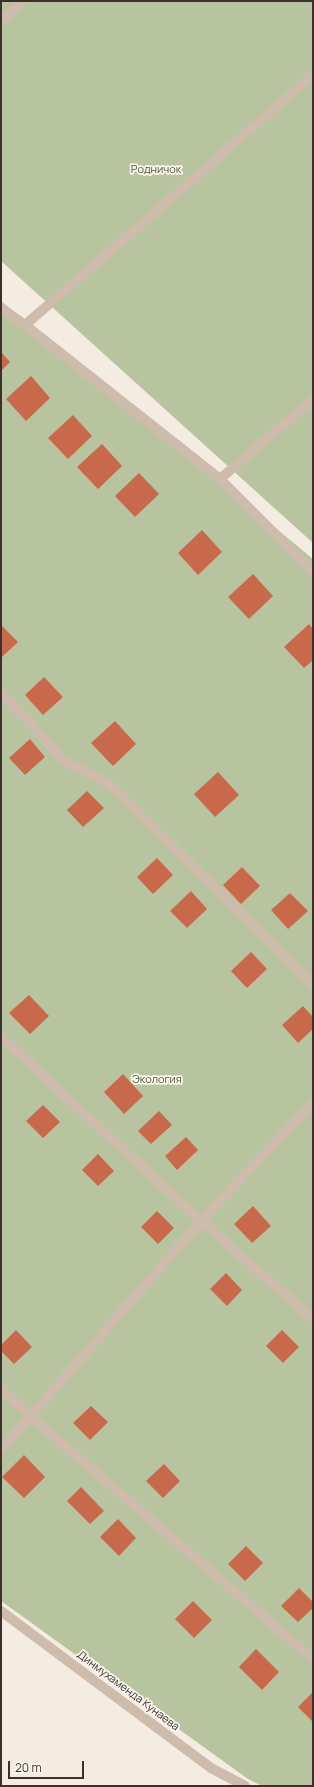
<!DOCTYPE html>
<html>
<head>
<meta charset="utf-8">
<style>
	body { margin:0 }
	#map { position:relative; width:314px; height:1787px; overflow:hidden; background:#f4ebe1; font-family:Manrope,sans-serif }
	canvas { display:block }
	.frame { position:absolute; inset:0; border:2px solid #3b302b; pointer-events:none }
	.scale { position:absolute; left:8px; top:1761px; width:76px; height:18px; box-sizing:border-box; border:2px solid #3b302b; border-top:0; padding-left:5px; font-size:12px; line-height:14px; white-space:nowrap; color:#3b302b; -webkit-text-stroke:3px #fbf5ee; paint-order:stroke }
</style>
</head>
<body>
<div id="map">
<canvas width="314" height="1787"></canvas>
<div class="frame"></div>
<div class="scale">20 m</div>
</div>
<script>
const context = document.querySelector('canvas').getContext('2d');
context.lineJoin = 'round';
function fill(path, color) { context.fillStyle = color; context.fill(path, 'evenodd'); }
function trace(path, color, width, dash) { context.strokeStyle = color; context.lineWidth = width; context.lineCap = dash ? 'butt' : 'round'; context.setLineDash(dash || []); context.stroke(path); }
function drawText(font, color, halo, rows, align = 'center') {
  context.font = font + ' Manrope,sans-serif'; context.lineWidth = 3.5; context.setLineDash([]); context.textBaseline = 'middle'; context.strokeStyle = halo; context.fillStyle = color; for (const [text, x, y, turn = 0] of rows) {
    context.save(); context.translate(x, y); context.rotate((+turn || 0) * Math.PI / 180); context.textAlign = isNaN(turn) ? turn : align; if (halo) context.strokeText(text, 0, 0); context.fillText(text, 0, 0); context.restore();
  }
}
fill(new Path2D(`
	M1,1H313V543L1,261Z
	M1,301L313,559V1786H262L248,1779L1,1601Z`), '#b8c4a0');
fill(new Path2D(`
	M1,352L10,362L1,371Z
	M31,376L50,398L26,421L6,399Z
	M73,415L92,436L68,459L48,438Z
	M102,444L122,466L98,489L77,467Z
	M139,473L159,494L135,517L115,496Z
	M202,530L222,552L198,575L178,553Z
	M253,574L273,596L249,619L228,597Z
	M309,624L313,629V660L304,668L284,647Z
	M1,625L18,642L1,658Z
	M44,677L63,697L43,715L25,695Z
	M115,721L136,744L113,766L91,743Z
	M30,739L45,757L25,775L9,758Z
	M218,772L239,795L215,817L194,794Z
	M87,791L104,808L83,827L67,810Z
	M157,858L173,875L153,894L137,877Z
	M242,867L260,886L241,904L223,885Z
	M191,891L207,909L187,928L170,911Z
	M290,893L308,911L288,929L271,910Z
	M251,952L267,969L247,988L231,971Z
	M29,995L49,1016L30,1034L9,1013Z
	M303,1006L313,1017V1029L298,1043L282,1025Z
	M123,1074L143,1096L124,1114L104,1092Z
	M43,1105L60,1122L43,1138L26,1121Z
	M159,1111L172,1125L151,1144L138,1131Z
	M186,1137L198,1150L177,1170L165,1156Z
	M98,1154L114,1171L98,1186L82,1170Z
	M253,1206L271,1226L252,1243L234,1224Z
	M157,1211L174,1228L158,1244L141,1227Z
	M226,1273L242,1290L227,1306L210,1289Z
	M16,1330L32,1347L14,1364L1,1351V1345Z
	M282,1330L299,1347L283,1363L266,1346Z
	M91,1406L108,1422L90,1440L73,1423Z
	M24,1455L45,1477L24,1498L2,1477Z
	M164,1464L180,1481L163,1498L146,1481Z
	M81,1487L104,1511L90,1524L67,1501Z
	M118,1519L136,1538L119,1556L100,1537Z
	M246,1546L263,1563L245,1581L228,1564Z
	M299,1588L313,1602V1608L298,1622L281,1606Z
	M193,1601L212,1620L194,1638L175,1619Z
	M256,1649L279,1672L262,1690L239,1667Z
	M313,1692V1722L298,1707Z`), '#c8694b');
trace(new Path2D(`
	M1,21L23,1
	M1,308L25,325L220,479L313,572
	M25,325L313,75
	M220,479L313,399
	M1,693L29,721L62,760L108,783L313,984
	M1,1037L201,1221L313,1319
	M1,1389L29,1415L313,1659
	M1,1450L201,1221L313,1103
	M1,1611L211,1768L245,1786`), '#cdbbac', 10);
drawText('11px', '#4a5a2e', '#fbf5ee', [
	["Родничок",156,170],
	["Экология",157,1080]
]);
drawText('11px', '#3b302b', '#fbf5ee', [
	["Динмухаменда Кунаева",128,1691,37]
]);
</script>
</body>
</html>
